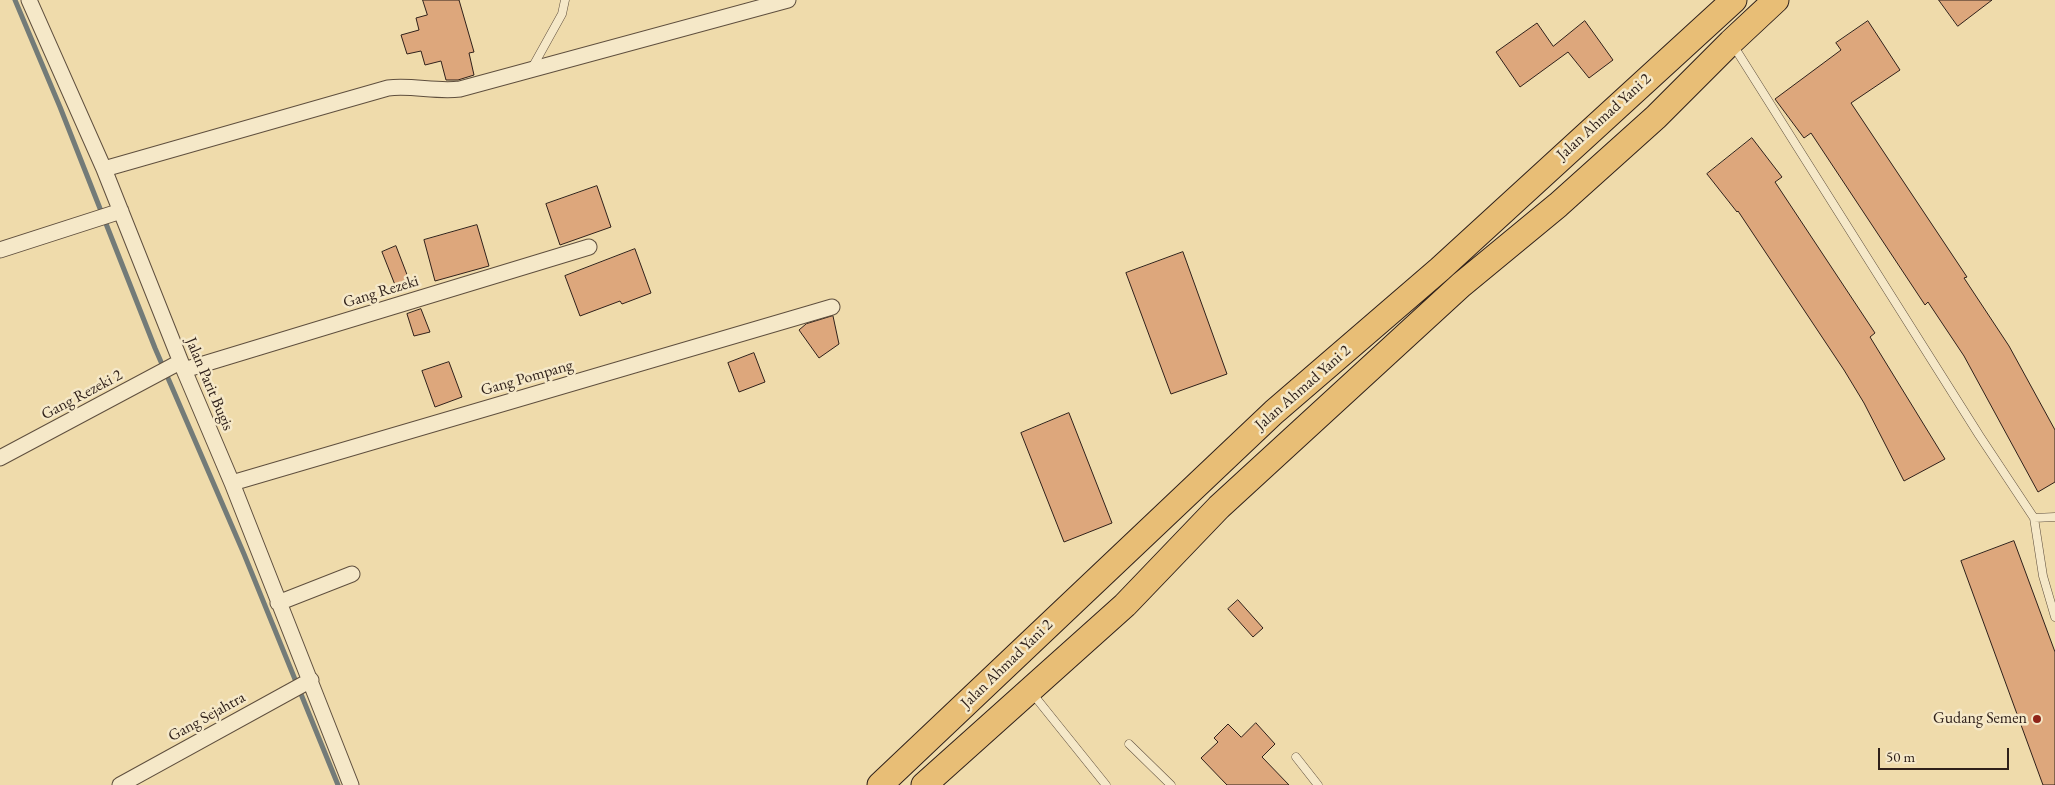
<!DOCTYPE html>
<html>
<head>
<meta charset="utf-8">
<style>
	body { margin:0 }
	#map { position:relative; width:2055px; height:785px; overflow:hidden; background:#efdbab; font-family:"EB Garamond",serif }
	canvas { display:block }
	.scale { position:absolute; left:1878px; top:748px; width:131px; height:22px; box-sizing:border-box; border:2px solid #2f201a; border-top:0; padding-left:6px; font-size:15px; line-height:18px; white-space:nowrap; color:#2f201a; -webkit-text-stroke:4px #f5e8c8; paint-order:stroke }
</style>
</head>
<body>
<div id="map">
<canvas width="2055" height="785"></canvas>
<div class="scale">50 m</div>
</div>
<script>
const context = document.querySelector('canvas').getContext('2d');
context.lineJoin = 'round';
function trace(path, color, width, dash) { context.strokeStyle = color; context.lineWidth = width; context.lineCap = dash ? 'butt' : 'round'; context.setLineDash(dash || []); context.stroke(path); }
function fill(path, color) { context.fillStyle = color; context.fill(path, 'evenodd'); }
function drawText(font, color, halo, rows, align = 'center') {
  context.font = font + ' "EB Garamond",serif'; context.lineWidth = 5; context.setLineDash([]); context.textBaseline = 'middle'; context.strokeStyle = halo; context.fillStyle = color; for (const [text, x, y, turn = 0] of rows) {
    context.save(); context.translate(x, y); context.rotate((+turn || 0) * Math.PI / 180); context.textAlign = isNaN(turn) ? turn : align; if (halo) context.strokeText(text, 0, 0); context.fillText(text, 0, 0); context.restore();
  }
}
trace(new Path2D(`
	M15,0L60,107L155,348L244,554L338,785`), '#737b78', 5);
const building = new Path2D(`
	M423,0H459L474,52L469,53L474,75L458,80H446L441,61L425,65L421,51L407,54L401,35L419,30L416,18L427,15Z
	M1939,0H1992L1958,26Z
	M1585,21L1613,60L1589,78L1568,52L1520,87L1496,52L1537,23L1553,46Z
	M1868,21L1900,70L1851,103L1967,277L1964,278L2009,346L2055,430V482L2038,492L1964,356L1928,302L1925,305L1811,133L1804,138L1775,99L1841,50L1836,43Z
	M1752,138L1782,177L1775,182L1875,333L1870,337L1945,459L1904,481L1864,403L1844,370L1738,211L1737,212L1707,174Z
	M597,186L611,227L560,245L546,204Z
	M477,225L489,266L435,281L424,240Z
	M396,246L411,285L397,290L382,252Z
	M635,249L651,293L622,304L620,301L580,316L565,276Z
	M1183,252L1227,374L1171,394L1126,273Z
	M421,309L430,332L414,336L407,314Z
	M833,316L839,344L819,358L799,330L806,324Z
	M754,353L765,382L739,392L728,363Z
	M449,362L462,397L435,407L422,371Z
	M1069,413L1112,523L1064,542L1021,433Z
	M2014,541L2055,652V785H2043L1961,561Z
	M1238,600L1263,628L1253,637L1228,609Z
	M1256,723L1275,744L1262,757L1289,785H1227L1201,758L1218,742L1214,738L1228,724L1241,737Z`);
fill(building, '#dda77c');
trace(building, '#2f201a', 1);
const service = new Path2D(`
	M1733,45L1979,435L2034,518L2043,576L2055,617
	M532,68L562,14L565,0
	M2034,518L2055,517
	M1032,693L1106,785
	M1129,744L1171,785
	M1296,757L1318,785`);
const minor = new Path2D(`
	M29,0L104,169L184,370L232,483L351,785
	M104,169L388,88C412,85 436,92 460,89L788,0
	M0,250L121,211
	M184,370L589,247
	M0,458L180,362
	M232,483L832,307
	M278,603L352,574
	M120,785L311,680`);
const trunk = new Path2D(`
	M880,785L1274,412L1440,269L1734,0
	M924,785L1125,605L1219,507L1461,285L1558,205L1656,117L1731,42L1776,0`);
trace(service, '#5f4f3e', 9);
trace(minor, '#5f4f3e', 17);
trace(trunk, '#2f201a', 27);
trace(service, '#f5e8c8', 8);
trace(minor, '#f5e8c8', 15);
trace(trunk, '#e8be76', 25);
for (const [x, y, r, color] of [
	[2037,719,5,"#8f2418"]
]) { const dot = new Path2D(); dot.arc(x, y, r, 0, 2 * Math.PI); context.fillStyle = color; context.fill(dot); trace(dot, '#f5e8c8', 2); }
drawText('16px', '#2f201a', '#f5e8c8', [
	["Jalan Ahmad Yani 2",1604,117,-42],
	["Gang Rezeki",381,292,-17],
	["Gang Pompang",527,378,-16],
	["Jalan Parit Bugis",209,384,67],
	["Jalan Ahmad Yani 2",1303,388,-41],
	["Gang Rezeki 2",82,395,-28],
	["Jalan Ahmad Yani 2",1007,664,-44],
	["Gang Sejahtra",207,717,-29]
]);
drawText('16px', '#2f201a', '#f5e8c8', [
	["Gudang Semen",2027,719]
], 'right');
</script>
</body>
</html>
